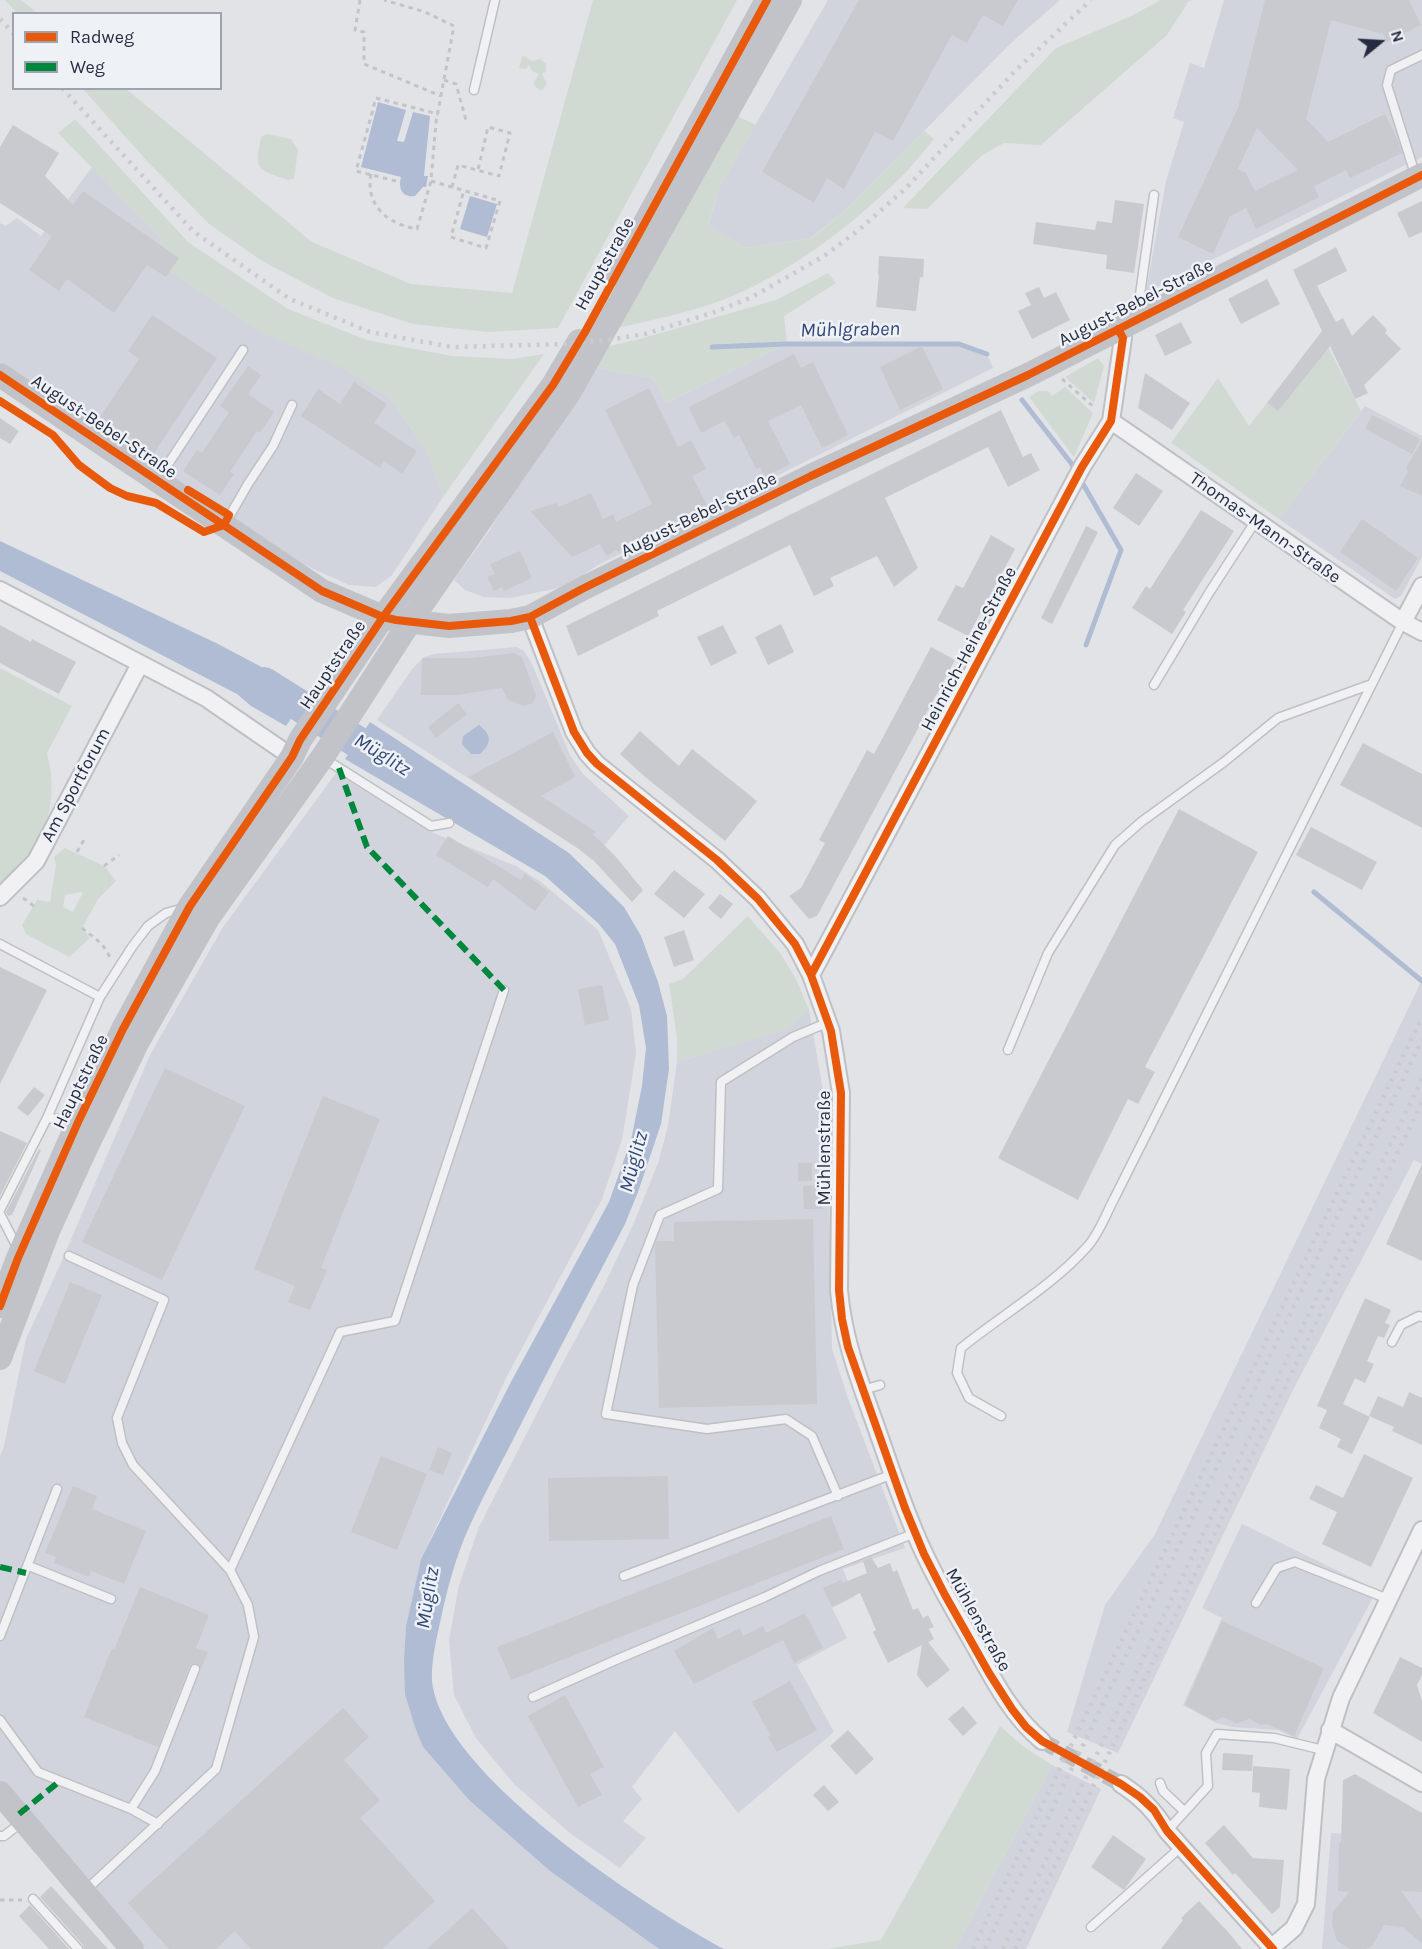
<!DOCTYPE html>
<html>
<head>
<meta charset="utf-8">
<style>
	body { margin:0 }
	#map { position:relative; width:1422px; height:1949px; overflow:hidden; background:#e1e3e7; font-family:Karla,sans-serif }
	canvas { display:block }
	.legend { position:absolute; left:12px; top:12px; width:210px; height:78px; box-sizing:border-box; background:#eef1f6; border:2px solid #9ea3ad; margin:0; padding:8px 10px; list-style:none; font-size:18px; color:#272d40 }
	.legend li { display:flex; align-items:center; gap:12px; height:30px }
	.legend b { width:30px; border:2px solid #9ea3ad }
	.north { position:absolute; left:1350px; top:12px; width:60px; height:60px; -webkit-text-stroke:4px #eef1f6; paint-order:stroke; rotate:72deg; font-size:16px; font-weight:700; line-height:24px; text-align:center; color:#272d40 }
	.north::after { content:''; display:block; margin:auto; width:21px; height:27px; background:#272d40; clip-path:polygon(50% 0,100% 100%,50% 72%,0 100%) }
</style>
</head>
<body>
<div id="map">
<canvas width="1422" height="1949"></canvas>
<ul class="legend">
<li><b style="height:8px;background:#e8590c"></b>Radweg</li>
<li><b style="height:8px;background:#00873e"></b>Weg</li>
</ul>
<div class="north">N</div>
</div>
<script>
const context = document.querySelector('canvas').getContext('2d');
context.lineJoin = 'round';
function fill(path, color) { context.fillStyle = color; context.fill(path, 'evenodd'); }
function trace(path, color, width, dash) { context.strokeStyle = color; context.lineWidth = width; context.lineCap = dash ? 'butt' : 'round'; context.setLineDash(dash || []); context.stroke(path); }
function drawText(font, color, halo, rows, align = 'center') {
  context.font = font + ' Karla,sans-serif'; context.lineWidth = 5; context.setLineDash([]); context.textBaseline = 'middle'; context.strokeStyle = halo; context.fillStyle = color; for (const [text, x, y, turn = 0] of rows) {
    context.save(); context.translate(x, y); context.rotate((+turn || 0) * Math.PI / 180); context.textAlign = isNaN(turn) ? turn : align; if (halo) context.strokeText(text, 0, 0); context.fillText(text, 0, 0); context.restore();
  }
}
fill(new Path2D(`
	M828,0H1060L1012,42L849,207L811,238L746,248L708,226L720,186Z
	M1224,0H1422V157L1146,292L1166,181L1184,122L1173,118L1190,63L1204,68Z
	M92,167L163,240L150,259L343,368L391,399L427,451L443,497L392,575L376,587L349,585L296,561L176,483L0,362V223L6,226L17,218L41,236Z
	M959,342L987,354L993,368L596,566L569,586L510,598L484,597L465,590L454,580L487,534L593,367L653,378L666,403L787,344Z
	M1365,406L1422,436V557L1401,596L1395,599L1279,519Z
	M517,647L524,651L532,664L570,755L583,774L629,816L592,860L579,849L377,720L412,669L424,657L435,654Z
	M336,773L431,832L516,866L541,882L598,930L631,1009L636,1053L622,1140L602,1199L507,1376L421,1559L406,1626L404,1659L423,1747L469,1800L550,1871L659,1949H145L0,1784V1456L4,1446L26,1339L60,1265L150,1055L223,927Z
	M1422,980V1164L1414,1160L1293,1390L1118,1753L1067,1732L1105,1605L1155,1534Z
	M809,1010L822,1085L828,1145L832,1349L848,1398L905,1548L843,1569L854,1597L832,1608L847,1638L797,1665L834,1732L738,1813L675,1731L632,1787L642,1799L623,1821L646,1838L620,1868L571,1834L514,1784L476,1738L454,1695L449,1640L459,1585L479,1527L559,1370L603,1288L633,1225L658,1163L668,1126L677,1062L789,1028Z
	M1242,1524L1377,1590L1297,1739L1278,1730L1232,1727L1216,1723L1183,1705L1222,1618L1202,1608Z
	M1052,1765L1101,1789L1026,1949H955Z
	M1331,1833L1373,1836L1422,1890V1949H1322Z`), '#d1d4dc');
fill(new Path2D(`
	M5,0H21L37,13H17Z
	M593,0H737L558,328L488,332L413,324L333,298L262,261L208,223L147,161L83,89H126L312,242L411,284L512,293Z
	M1161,0H1193L1189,1L1167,35L1041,145L1004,143L982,155L927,209L903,208L1056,48L1129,17Z
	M524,56L531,61L540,59L546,64V71L542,74L547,84L542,90H539L533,84L539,74L532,71L529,65L526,69L519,68L522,57Z
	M737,116L756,125L720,186L708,225L746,248L812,238L849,207L924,131L934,139C922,153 911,168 897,181C846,230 787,275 720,301C687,313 652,320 618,328Z
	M75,119L188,242L288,309L367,340L452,356L512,359L544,354L443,497L427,451L391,399L342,368L258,331L150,259L163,240L58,133Z
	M267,134L291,139L298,150L294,178L288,180C257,169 254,171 261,137Z
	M828,273L836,283L784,316L787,344L666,403L653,378L593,367L601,348L640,339L776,300Z
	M1321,333L1361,411L1279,519L1171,443L1218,378L1249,426Z
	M1098,358L1104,366L1094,403L1065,377Z
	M1065,387L1093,413L1074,457L1029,397L1039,391H1048L1052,396Z
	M0,668L72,706L47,753C61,805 43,854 0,885Z
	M65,848L104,866L116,881L98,899L82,928L90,938L69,957L26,934L22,925L37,900L50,902L56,865L54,857ZM83,892L73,912L63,907L65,895Z
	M748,916L781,954L797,981L809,1010L790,1028L677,1062V1037L669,984L683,979Z
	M1000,1726L1024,1747L1052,1765L955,1949H827L881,1940Z`), '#d0dad2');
fill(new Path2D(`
	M378,102L406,110L397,141L404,142L413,112L430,116L424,176H428L426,187H423L415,196C402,198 398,188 401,177L361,167Z
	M470,196L497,204L487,237L460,229Z
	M0,541L216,643L309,692L286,726L251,706L237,694L0,571Z
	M370,722L569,853L624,907L641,936L658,982L667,1016L669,1069L661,1124L638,1192L625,1224C590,1291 554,1358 520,1426C504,1458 486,1490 471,1523C456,1555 447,1589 440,1623C436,1640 431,1663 432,1681C441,1774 646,1907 724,1949H659L550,1871L469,1800L423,1747L415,1727L405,1694L404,1659L406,1626L421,1559L512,1380L609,1202L631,1140L642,1086L646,1048L639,1005L615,944L598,923L545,876L345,759Z
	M479,725C492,735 492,743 480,754H471L462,744L463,736Z`), '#afbcd3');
trace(new Path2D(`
	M712,347L787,344H959L987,354
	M1022,400L1071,463L1121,550L1086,645
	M1314,892L1422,981`), '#afbcd3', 5);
trace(new Path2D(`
	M264,683L392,764`), '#afbcd3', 32);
fill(new Path2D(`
	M859,0H1018L1003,26L983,15L967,43L952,35L893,141L875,132L844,189L827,178L814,203L762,172Z
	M1265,0H1409L1421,25L1387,42L1383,34L1331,20L1306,119L1328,142L1385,114L1397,138L1402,153L1350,178L1346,170L1314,186L1319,197L1256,229L1246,208L1230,216L1213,254L1178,237L1238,108ZM1257,128L1298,170L1255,191L1246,173L1238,169Z
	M13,125L59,153L45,176L73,205L83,191L179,258L166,277L147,265L114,313L67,279L59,291L29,270L52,236L0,203V147Z
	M1115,200L1144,204L1134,273L1106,269L1107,255L1033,244L1036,222L1095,230L1097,221L1112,223Z
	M1422,201V232L1409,238L1397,213Z
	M1336,247L1347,271L1317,286L1336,322L1343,318L1352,336L1373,315L1387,330L1385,333L1401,349L1364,385L1368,393L1355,399L1330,346L1278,411L1267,403L1322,331L1293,270Z
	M879,256L924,259L923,278L920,277L916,311L876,307L879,275H878Z
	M1267,279L1280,304L1241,324L1228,299Z
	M1039,287L1044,298L1056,292L1070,320L1032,339L1018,311L1031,305L1025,293Z
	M152,315L217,358L154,453L100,417L139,359L128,351Z
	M1181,322L1192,343L1165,356L1155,335Z
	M922,346L943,389L900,410L880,367Z
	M794,354L801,368L813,362L848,435L822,448L801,405L768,421L790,464L764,477L760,467L756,469L739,435L734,438L725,421L701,433L689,407Z
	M248,366L261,375L248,394L274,412L260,433L257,431L230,472L234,474L220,495L183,471L197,450L202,453L229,412L220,406Z
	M1145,373L1190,403L1172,430L1138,408Z
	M354,382L387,404L374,423L417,451L402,474L384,461L380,468L301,416L318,389L340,404Z
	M649,388L678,447L691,440L706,469L692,476L707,505L618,552L617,550L606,556L600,544L572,557L530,511L557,503L559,507L591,493L603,519L613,514L616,522L652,504L605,410Z
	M1001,410L1023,457L1031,453L1040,470L1008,487L988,447L885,498L918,568L894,587L877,556L830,578L834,586L814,596L790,545L657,611L659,616L578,656L566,626Z
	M1372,415L1420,439L1412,454L1365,429Z
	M0,418L19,431L10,444L0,438Z
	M1422,440V496L1400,486L1408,472L1406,468Z
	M1136,473L1163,491L1139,526L1113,508Z
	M1201,510L1234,531L1183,610L1186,612L1172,634L1132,608L1146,586L1150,589Z
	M1362,519L1418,558L1396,591L1340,552Z
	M1086,526L1098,532L1052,624L1041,618Z
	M991,535L1015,549L968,636L937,620L956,585L963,588Z
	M520,551L532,578L504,591L502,587L494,591L487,577L495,574L490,564Z
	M781,624L794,652L768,665L755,637Z
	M0,625L31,642L32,639L76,662L59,694L0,663Z
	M723,625L737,653L711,666L697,637Z
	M931,647L955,660L817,916L809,919L789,896L801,888L825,843L819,840L867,750L874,754Z
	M514,653L522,657L536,696L533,703L524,706L508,700L502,688L456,695H421L422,658H473Z
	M458,703L467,714L436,738L428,727Z
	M640,731L679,766L692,749L757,801L725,841L644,776L620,754Z
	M553,732L575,777L541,796L596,832L593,834L616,857L643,890L632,902L592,859L579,849L468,777Z
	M1363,743L1422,774V828L1340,785Z
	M1179,809L1258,852L1145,1067L1155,1072L1138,1104L1128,1099L1078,1200L998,1158Z
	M1311,827L1377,862L1362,890L1296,855Z
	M448,836L521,880L525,874L549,892L535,911L493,879L488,887L436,855Z
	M674,870L705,894L684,918L654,894Z
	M720,894L733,904L721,919L708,908Z
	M684,930L694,960L674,967L664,937Z
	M0,967L47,990L0,1084Z
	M602,985L609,1020L585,1025L578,989Z
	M165,1068L245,1106L162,1280L82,1242Z
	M34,1087L45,1095L28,1116L17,1108Z
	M323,1096L380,1119L321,1268L327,1270L310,1310L288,1302L295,1286L254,1269Z
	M0,1131L27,1143L0,1196Z
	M39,1149L41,1150L12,1215L8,1216L6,1212Z
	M798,1163H812V1181H798Z
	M1422,1164V1261L1386,1244Z
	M822,1185L823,1209H804L803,1186Z
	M813,1219L817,1404L659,1408L655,1245L657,1241H674V1222Z
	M70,1282L102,1295L65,1384L34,1371Z
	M1365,1298L1391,1310L1385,1323L1390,1325L1384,1338L1378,1336L1367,1361L1374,1364L1365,1383L1355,1378L1343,1404L1370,1417L1352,1454L1337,1447L1341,1439L1319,1428L1327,1410L1317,1406Z
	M1409,1392L1422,1398V1445L1392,1431L1394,1427L1369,1416L1378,1396L1403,1407Z
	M438,1447L452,1453L443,1475L429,1470Z
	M1364,1454L1413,1478L1371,1567L1322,1544L1337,1512L1309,1499L1316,1485L1343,1498Z
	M381,1456L427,1474L397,1550L351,1532Z
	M668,1476L669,1539L549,1541L548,1478Z
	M73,1486L97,1496L92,1509L146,1531L124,1584L91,1571L89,1577L54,1563L56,1557L45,1553Z
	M831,1516L844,1549L511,1680L497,1647Z
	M871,1557L878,1568L890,1563L893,1572L897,1570L913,1610L918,1608L923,1618L928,1615L934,1627L929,1629L934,1639L928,1642L950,1670L927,1688L917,1675L922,1645L888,1663L873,1632L876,1630L860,1593L832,1607L823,1588L841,1580L843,1583L867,1573L863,1561Z
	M140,1587L209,1615L196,1648L208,1652L201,1668L197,1663L192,1664L189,1667L158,1747L84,1717L112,1648L114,1650Z
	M805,1613L823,1648L794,1663L783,1640L694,1684L674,1651L713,1628L718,1639L740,1628L743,1636L763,1626L766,1633Z
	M1222,1621L1324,1668L1294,1736L1267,1724L1261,1725L1249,1719L1236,1723L1223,1717L1214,1721L1185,1705Z
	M1400,1657L1422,1668V1675L1417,1685L1422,1701V1742L1373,1713Z
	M790,1681L817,1730L777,1752L768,1737L771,1736L752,1702Z
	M565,1695L604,1767L590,1774L602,1795L578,1807L528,1716Z
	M963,1706L977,1723L963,1736L948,1719Z
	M343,1708L369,1737L344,1760L380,1800L360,1818L435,1901L382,1949H251L235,1931L216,1949H169L128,1903Z
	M848,1730L874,1759L856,1775L830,1746Z
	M1223,1753L1253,1755L1252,1771L1222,1770Z
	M1253,1766L1290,1769L1287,1810L1259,1807L1260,1793L1252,1792Z
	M1355,1774L1422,1813V1892L1401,1891L1422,1920V1944L1403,1927L1384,1925L1372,1946L1366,1949H1350L1337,1941L1332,1924L1333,1912L1349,1892L1338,1891L1339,1843H1341L1343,1780Z
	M824,1785L839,1802L828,1811L813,1795Z
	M1224,1825L1253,1858L1284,1860L1280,1907L1272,1914L1235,1873L1233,1875L1205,1843Z
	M1113,1835L1146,1859L1124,1890L1091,1867Z
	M51,1886L108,1949H84L83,1945L40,1897Z
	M1199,1901L1229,1933L1242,1949H1161L1183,1920L1181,1918Z
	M30,1905L69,1949H49L19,1916Z
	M472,1908L509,1949H427Z`), '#c8cacf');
trace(new Path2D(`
	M1042,1741L1121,1784`), '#bcbfc6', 16, [16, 8]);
const lane = new Path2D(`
	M474,90L495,0
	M1416,177L1387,85L1391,70L1422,55
	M1137,316L1154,195
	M159,478L243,350
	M225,524L248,484L273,446L292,405
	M1154,685L1209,593L1255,522
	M325,759L431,826L449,823
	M0,944L100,997
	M829,1022L793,1037L721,1082L718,1189L660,1215L633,1285L606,1414L707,1429L786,1419L812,1436L838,1496
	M1008,1050L1048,953L1115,845L1141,822L1224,762L1278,718L1372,684
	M47,1118L75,1120
	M0,1210L47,1118L100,997L132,947L148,926L166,913L184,908
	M0,1214L18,1249
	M69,1256L164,1300L117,1418L122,1443L133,1465L230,1570L248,1605L254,1637L216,1769L86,1890
	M1392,1342L1401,1325L1419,1316L1422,1317
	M863,1390L880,1385
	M1001,1416L969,1398L957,1373L961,1348C1003,1314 1051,1287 1087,1247C1099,1234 1106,1214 1114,1199L1403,622
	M29,1566L111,1599
	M230,1570L340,1332L395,1321L504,990
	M624,1576L893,1474
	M1256,1603L1277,1568L1295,1562L1388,1599
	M0,1636L57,1489
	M533,1697L618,1659L765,1597L819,1571L915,1533
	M0,1720L38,1772L131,1809L158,1824
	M1160,1783L1163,1791L1184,1811
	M131,1809L155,1771L195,1669
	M1167,1831L1208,1786L1206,1753L1217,1734L1274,1738L1323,1750
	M0,1836H4L22,1822
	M33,1899L78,1949
	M1091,1927L1181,1847`);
const street = new Path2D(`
	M1111,421L1403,622L1422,632
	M0,590L206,698L292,757
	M530,617L574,732L587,753L597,764L717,860L758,899L795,944L811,975L831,1031L841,1093L839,1290C843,1337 858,1377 874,1421C890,1466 904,1511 924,1553C938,1583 955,1612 972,1641C992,1677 1010,1714 1042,1741
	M1403,622L1422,586
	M0,897L36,861L140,664
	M811,975L1082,467L1111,421L1123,338L1118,329
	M1330,1730L1422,1783
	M1121,1784C1141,1797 1154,1810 1167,1831L1273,1949
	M1271,1948L1294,1928L1306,1904L1316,1779L1341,1698L1422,1530`);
trace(lane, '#bec0c4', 11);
trace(street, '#bec0c4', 20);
trace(new Path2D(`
	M360,0L355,30L364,32V64L441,96
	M444,80L456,84L466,120
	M371,174C365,206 388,224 417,229L431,181L436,122L454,26L425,12L384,0
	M396,181L356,171L376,98L438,114
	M431,181L500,201L486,248L451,237L464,190
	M452,187L458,165L499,176L510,133L488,127L478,170
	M1062,379L1095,408
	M77,852L85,838
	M104,866L119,855
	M23,898L34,906
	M82,928L102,944L110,957
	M0,1900H22`), '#c3c4ca', 3, [4.5, 4.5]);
trace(lane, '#f1f1f3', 8);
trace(street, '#f1f1f3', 16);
trace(new Path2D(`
	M617,274L767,0
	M0,375L322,591L383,617L396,620L449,626L511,621L530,617L582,589L811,476L1028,375L1422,175
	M0,1306L18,1258L79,1120L123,1029L190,906L292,757L300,740L383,617L553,385L579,341
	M0,1358L48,1231L86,1148L138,1041L208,918L324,755L411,620L569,393L790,0
	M0,1793L132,1949`), '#c2c3c9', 24);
trace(new Path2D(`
	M0,19L14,34
	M62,88L194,232L290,299L370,332L452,347L564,344L608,340L645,334L715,312L752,297L824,256L860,229L907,187L1015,71L1091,0
	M973,1949L1422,1017
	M985,1949L1422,1040
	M1003,1949L1422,1079
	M1015,1949L1422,1102`), '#cacbce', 4.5, [3, 6]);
trace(new Path2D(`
	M339,768L367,847L504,990
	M0,1567L26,1573
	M19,1814L60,1781`), '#00873e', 6, [12, 6]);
trace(new Path2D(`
	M0,375L322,591L383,617L396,620L449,626L511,621L530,617L582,589L811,476L1028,375L1422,175
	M0,401L53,435L79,465L110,488L127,496L156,503L204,532L224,525L229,515L188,490
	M530,617L574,732L587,753L597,764L717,860L758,899L795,944L811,975L831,1031L841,1093L839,1290L842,1319L848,1347L905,1508L924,1554L945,1595L989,1673L1012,1709L1026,1727L1042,1741L1121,1784L1140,1797L1154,1810L1167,1831L1273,1949
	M811,975L1082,467L1111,421L1123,338L1118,329
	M0,1306L18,1258L79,1120L123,1029L190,906L292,757L300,740L383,617L553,385L585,332L767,0`), '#e8590c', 8);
drawText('18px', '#272d40', '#eef1f6', [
	["Hauptstraße",605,264,-61],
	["August-Bebel-Straße",1136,303,-27],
	["August-Bebel-Straße",104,427,34],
	["August-Bebel-Straße",699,515,-26],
	["Thomas-Mann-Straße",1265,528,35],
	["Heinrich-Heine-Straße",969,649,-62],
	["Hauptstraße",333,665,-56],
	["Am Sportforum",76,785,-62],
	["Hauptstraße",81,1082,-64],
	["Mühlenstraße",825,1148,-90],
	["Mühlenstraße",978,1620,61]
]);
drawText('italic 20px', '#304775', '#eef1f6', [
	["Mühlgraben",850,330,-1],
	["Müglitz",382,755,32],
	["Müglitz",634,1162,-75],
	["Müglitz",428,1598,-81]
]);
</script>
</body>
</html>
